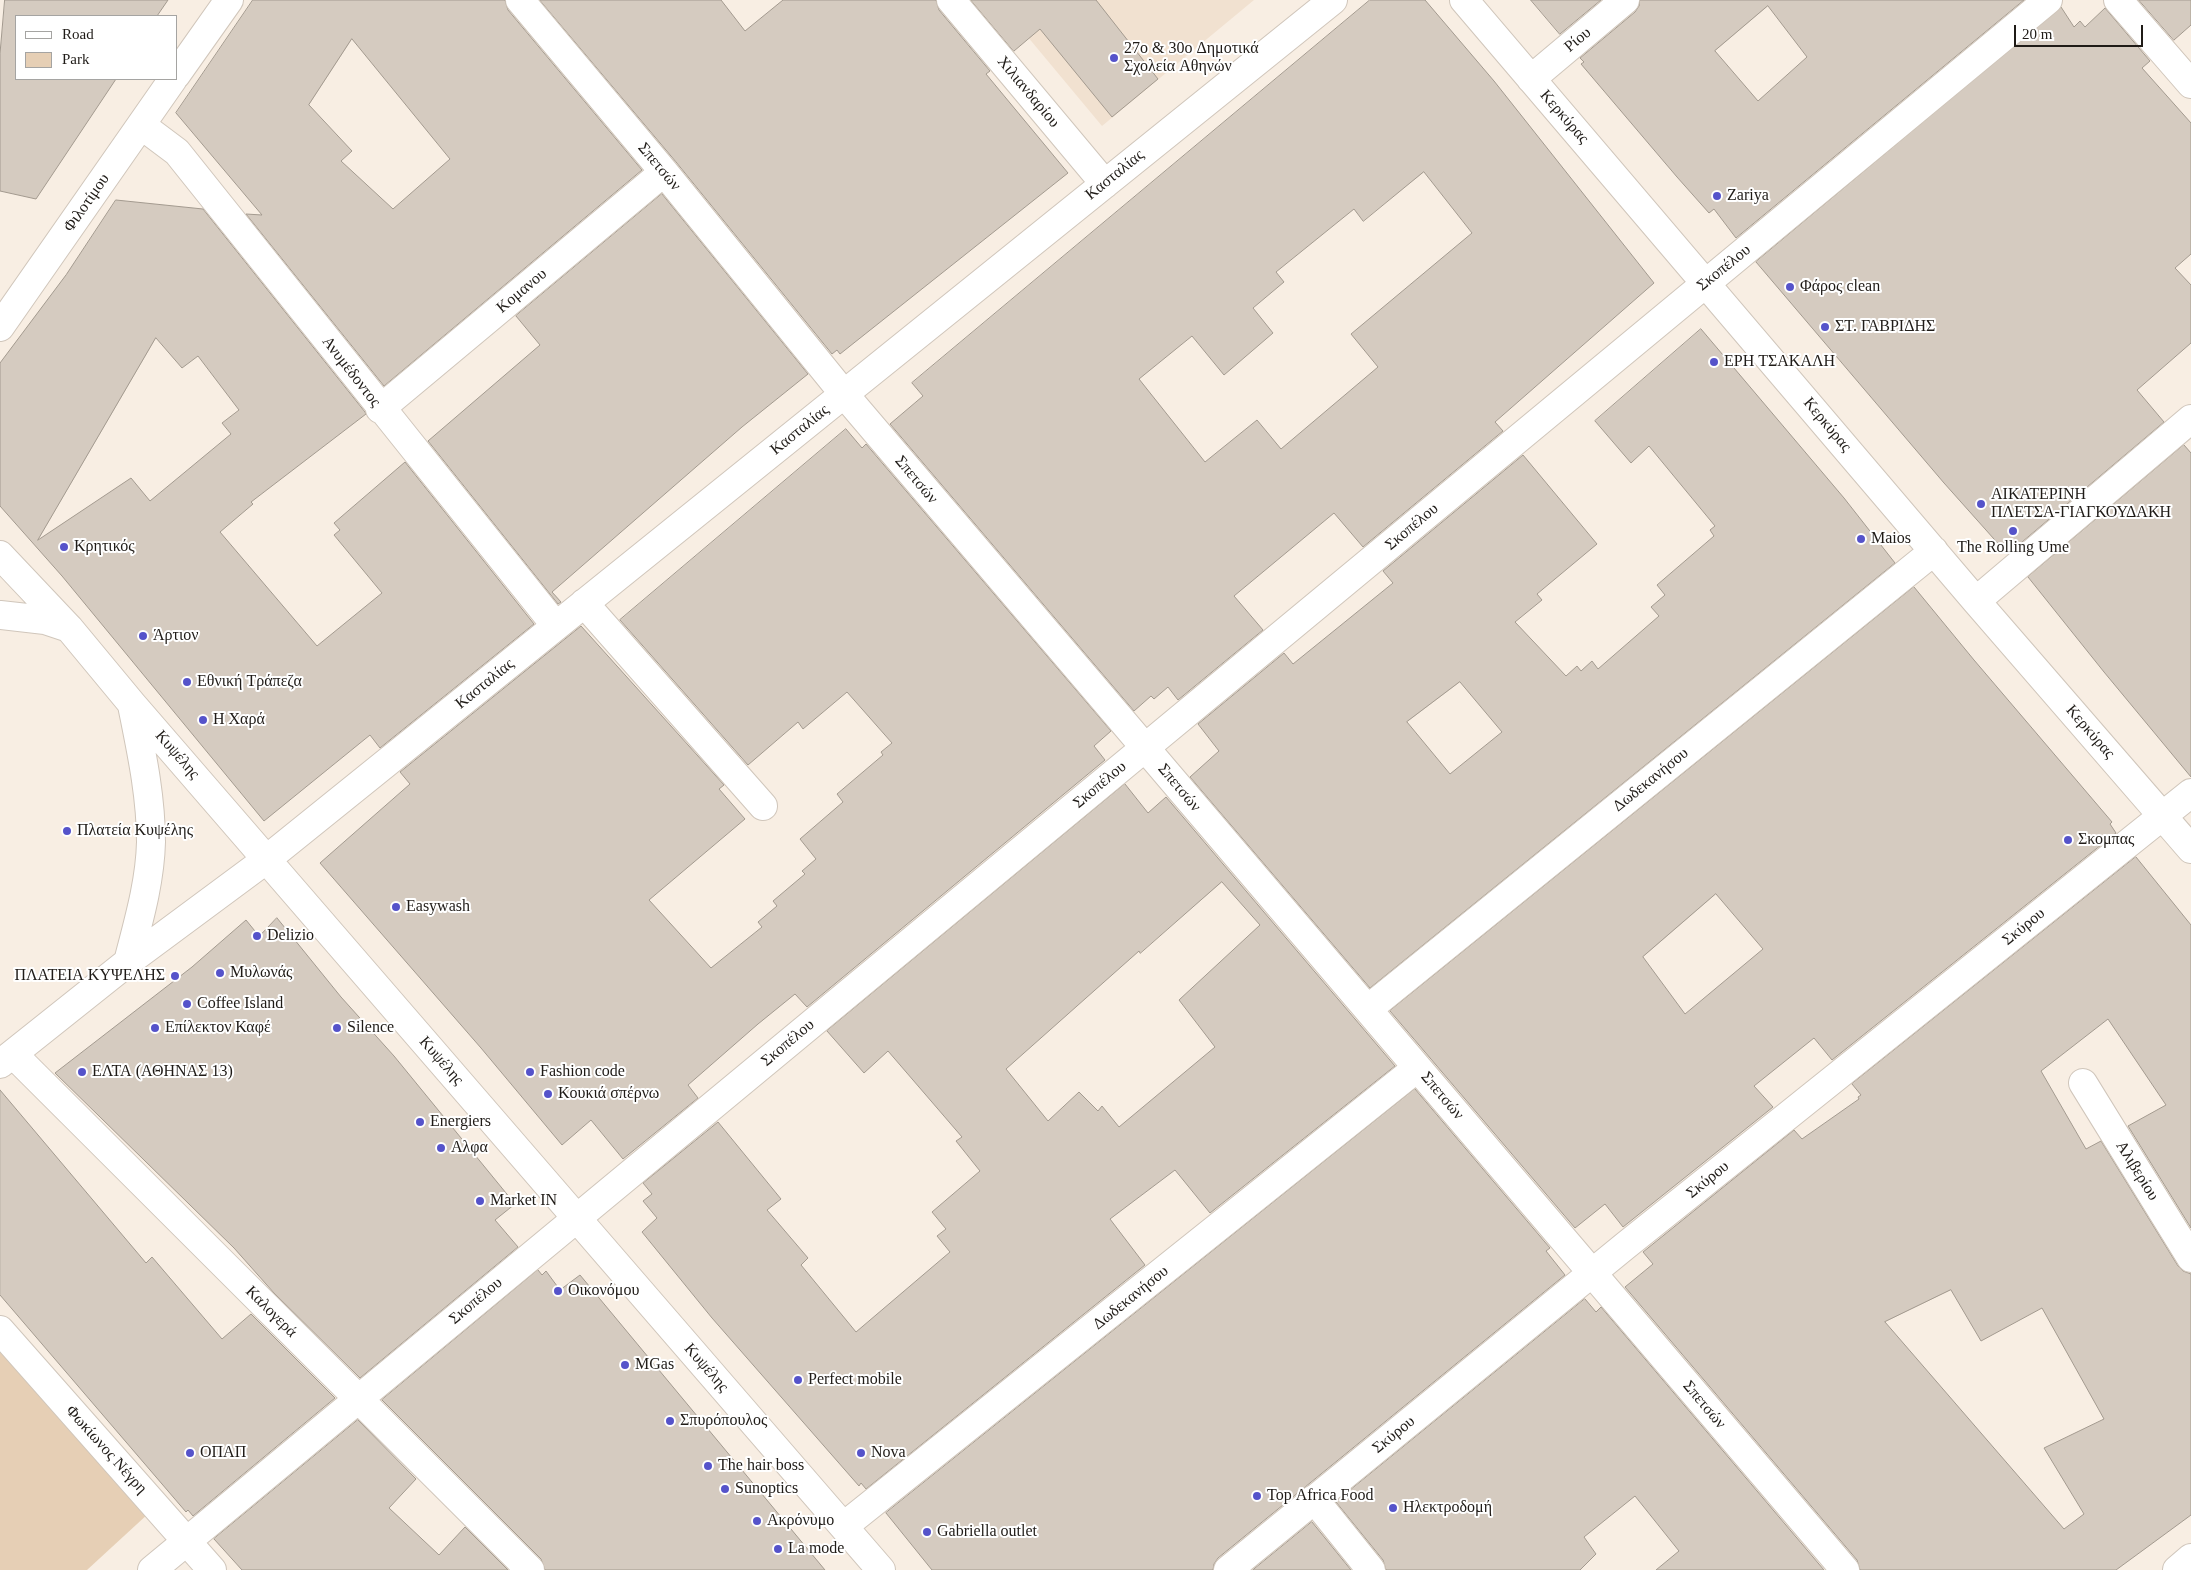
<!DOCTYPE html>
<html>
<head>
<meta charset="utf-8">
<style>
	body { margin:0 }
	#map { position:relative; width:2191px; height:1570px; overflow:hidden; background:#f8eee3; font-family:Georgia,serif }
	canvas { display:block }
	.legend { position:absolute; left:15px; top:15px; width:162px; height:65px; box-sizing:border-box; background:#fff; border:1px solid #a5a4a2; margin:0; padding:6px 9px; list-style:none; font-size:15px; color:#1f1b17 }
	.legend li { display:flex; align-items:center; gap:10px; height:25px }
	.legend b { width:25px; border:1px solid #a5a4a2 }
	.scale { position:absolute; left:2014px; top:25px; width:129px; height:22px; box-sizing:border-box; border:2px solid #1f1b17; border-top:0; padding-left:6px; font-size:15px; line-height:18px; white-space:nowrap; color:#1f1b17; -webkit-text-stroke:4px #fff; paint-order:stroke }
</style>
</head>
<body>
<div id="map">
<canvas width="2191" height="1570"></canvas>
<ul class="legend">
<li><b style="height:6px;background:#fff"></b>Road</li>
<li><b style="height:14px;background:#e6cfb5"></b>Park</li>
</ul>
<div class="scale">20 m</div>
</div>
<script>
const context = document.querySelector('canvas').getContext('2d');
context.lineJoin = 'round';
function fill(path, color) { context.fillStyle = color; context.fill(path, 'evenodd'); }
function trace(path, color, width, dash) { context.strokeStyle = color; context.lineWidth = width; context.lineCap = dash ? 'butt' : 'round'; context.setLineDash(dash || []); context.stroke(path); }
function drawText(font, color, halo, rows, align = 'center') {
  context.font = font + ' Georgia,serif'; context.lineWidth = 4; context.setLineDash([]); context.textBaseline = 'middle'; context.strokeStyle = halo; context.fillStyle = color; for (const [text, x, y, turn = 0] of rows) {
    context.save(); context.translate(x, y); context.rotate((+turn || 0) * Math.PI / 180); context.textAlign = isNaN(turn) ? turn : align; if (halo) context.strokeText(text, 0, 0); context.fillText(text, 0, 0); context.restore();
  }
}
fill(new Path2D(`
	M997,0H1254L1102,126Z`), '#f1e1d0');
fill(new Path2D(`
	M0,1351L149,1513L87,1570H0Z`), '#e6cfb5');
const building = new Path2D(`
	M5,0H168L157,16H16V79H116L36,199L0,191V54Z
	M253,0H505L508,10L642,170L384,386L246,214L262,215L176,113ZM352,39L450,159L393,209L341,161L352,151L309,105Z
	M540,0H721L745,31L783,0H936L939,10L990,71L986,74L1068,173L840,354L837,350L832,354L676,162Z
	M971,0H1096L1158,79L1112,117L1040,29L1014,51Z
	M1370,0H1425L1494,81L1654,283L1495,422L1503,431L1363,547L1334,513L1234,596L1263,630L1178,700L1168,687L1154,699L1151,696L1134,711L890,424L923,396L912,383ZM1424,172L1472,233L1351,334L1378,367L1281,449L1257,420L1205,462L1139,379L1192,336L1224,375L1273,333L1253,308L1284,282L1276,272L1354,209L1363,221Z
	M1531,0H1601L1560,34Z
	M1640,0H2024L1736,238L1714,209L1709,213L1677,177L1581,64L1584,62L1580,58L1635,12L1639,6ZM1768,6L1807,57L1758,101L1715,51Z
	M2139,0H2191V25L2174,40Z
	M2061,7L2074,27L2080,21L2085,27L2105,8L2150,61L2142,68L2191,123V254L2175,268L2191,285V343L2137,390L2164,422L2009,553L2004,547L2002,548L1944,483L1756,262Z
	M662,194L808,374L742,427L552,592L561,602L558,604L428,441L540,345L516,316Z
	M116,200L203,209L365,412L366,414L251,502L253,504L220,532L317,646L382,593L334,535L340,530L334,523L405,462L534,624L380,748L370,735L264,821L62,576L0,506V363L66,275ZM156,338L182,368L198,356L239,410L222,423L231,434L150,501L131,478L38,540Z
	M1701,329L1844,498L1895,563L1370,988L1190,777L1219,751L1198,724L1284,653L1293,664L1393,583L1383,571L1523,455L1597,544L1537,594L1542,600L1515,622L1566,676L1577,666L1581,671L1592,661L1598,669L1659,616L1651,607L1665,595L1657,585L1714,536L1710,530L1715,526L1649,446L1631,463L1595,421ZM1460,682L1502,732L1450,774L1407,722Z
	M846,429L862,448L866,444L1111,731L1094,746L1105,760L807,1007L795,994L758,1024L688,1085L698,1098L623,1159L591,1120L562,1145L481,1048L320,863L410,784L400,772L581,626L724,785L719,789L745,819L649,900L711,968L762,927L758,922L777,906L773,901L805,874L802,871L816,859L800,839L843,802L837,794L883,755L881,752L892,743L847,692L803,729L798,722L748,765L620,620Z
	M2184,445L2191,453V777L2104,672L2028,577Z
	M1914,587L1974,660L2112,822L2110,824L2116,833L1832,1060L1814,1038L1754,1086L1773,1107L1623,1227L1605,1204L1575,1228L1390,1011ZM1716,894L1763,949L1685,1014L1643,957Z
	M1125,784L1148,813L1166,797L1395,1066L1210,1213L1175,1170L1110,1219L1145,1265L866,1489L861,1483L859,1486L712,1318L642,1232L657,1218L643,1201L652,1194L643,1183L718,1122L781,1199L767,1210L808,1258L801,1265L856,1332L950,1252L937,1236L946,1229L932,1212L980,1171L956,1141L962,1137L888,1051L864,1073L827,1031ZM1222,882L1260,925L1179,1000L1215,1047L1119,1127L1102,1106L1098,1111L1079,1092L1048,1121L1006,1069L1139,951L1140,953Z
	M2136,857L2191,925V1228L2128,1126L2166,1105L2108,1019L2041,1071L2086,1149L2101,1141L2178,1266L2183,1271L2191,1274V1515L2116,1570H1860L1857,1560L1625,1287L1653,1264L1643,1252L1794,1130L1802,1139L1859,1099L1858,1097L1861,1095L1852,1084ZM1951,1290L1981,1341L2042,1308L2104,1419L2044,1448L2084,1514L2064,1529L1885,1322Z
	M277,918L341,997L394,1056L515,1204L495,1220L518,1247L360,1378L274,1293L234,1248L55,1073L192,967L246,920L259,936Z
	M1415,1089L1550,1248L1546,1251L1565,1275L1218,1558L1214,1564L1213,1570H932L886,1513Z
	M0,1090L146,1263L152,1257L222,1339L251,1314L335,1398L193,1516L188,1510L186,1512L0,1295Z
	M538,1270L542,1275L546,1271L560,1290L580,1275L825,1570H545L541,1559L382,1400Z
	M1585,1299L1596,1312L1601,1307L1824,1570H1656L1679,1551L1635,1496L1584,1537L1596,1554L1580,1570H1386L1383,1560L1336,1502Z
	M358,1420L416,1479L389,1508L439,1555L465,1527L508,1570H242L214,1539Z
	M1312,1522L1351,1570H1253Z`);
fill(building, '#d5cbc0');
trace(building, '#a39a8f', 1);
const minor = new Path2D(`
	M520,0L664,172L844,394L1845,1570
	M951,0L1105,184
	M1464,0L1976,601L2191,849
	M2118,0L2191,84
	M176,75L229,0
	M1531,79L1625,0
	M141,125L177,152L556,626
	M0,327L173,79
	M380,409L664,172
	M0,555L69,628L132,704L881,1570
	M1976,601L2191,419
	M584,603L763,806
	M0,615L45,620L69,628
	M128,962C138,923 150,883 151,842C151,795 141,750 132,705
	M1368,1009L1934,551
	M13,1054L530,1570
	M0,1064L128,962L267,859L1333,0
	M2083,1083L2191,1258
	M0,1330L212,1570
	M1314,1499L1371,1570
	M844,1526L1417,1068
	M152,1570L2048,0
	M1228,1570L1625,1246L2191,793
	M2177,1570L2191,1558`);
trace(minor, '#d0c6bb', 30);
trace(minor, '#fff', 28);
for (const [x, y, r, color] of [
	[1114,58,5,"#5553ca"],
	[1717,196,5,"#5553ca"],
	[1790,287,5,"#5553ca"],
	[1825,327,5,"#5553ca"],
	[1714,362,5,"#5553ca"],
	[1981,504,5,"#5553ca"],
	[2013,531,5,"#5553ca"],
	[1861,539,5,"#5553ca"],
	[64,547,5,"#5553ca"],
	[143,636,5,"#5553ca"],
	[187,682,5,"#5553ca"],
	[203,720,5,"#5553ca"],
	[67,831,5,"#5553ca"],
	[2068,840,5,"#5553ca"],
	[396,907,5,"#5553ca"],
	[257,936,5,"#5553ca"],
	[220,973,5,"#5553ca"],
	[175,976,5,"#5553ca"],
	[187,1004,5,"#5553ca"],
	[155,1028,5,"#5553ca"],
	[337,1028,5,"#5553ca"],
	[82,1072,5,"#5553ca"],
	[530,1072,5,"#5553ca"],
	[548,1094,5,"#5553ca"],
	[420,1122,5,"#5553ca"],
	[441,1148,5,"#5553ca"],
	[480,1201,5,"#5553ca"],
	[558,1291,5,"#5553ca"],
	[625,1365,5,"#5553ca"],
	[798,1380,5,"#5553ca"],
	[670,1421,5,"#5553ca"],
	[190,1453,5,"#5553ca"],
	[861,1453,5,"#5553ca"],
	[708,1466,5,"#5553ca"],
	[725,1489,5,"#5553ca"],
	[1257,1496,5,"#5553ca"],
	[1393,1508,5,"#5553ca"],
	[757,1521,5,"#5553ca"],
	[927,1532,5,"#5553ca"],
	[778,1549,5,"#5553ca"]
]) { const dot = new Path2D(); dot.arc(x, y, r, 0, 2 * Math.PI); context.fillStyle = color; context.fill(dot); trace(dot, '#fff', 2); }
drawText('16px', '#1f1b17', '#fff', [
	["Ρίου",1578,40,-40],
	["Χιλιανδαρίου",1028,92,50],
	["Κερκύρας",1564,117,49],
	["Σπετσών",659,167,50],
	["Κασταλίας",1115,175,-39],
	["Φιλοτίμου",87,203,-55],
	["Σκοπέλου",1724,268,-39],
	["Κομανου",522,291,-40],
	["Ανυμέδοντος",351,372,52],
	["Κερκύρας",1827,425,50],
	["Κασταλίας",800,430,-39],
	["Σπετσών",916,480,50],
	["Σκοπέλου",1412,527,-40],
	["Κασταλίας",485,684,-39],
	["Κερκύρας",2090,732,49],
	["Κυψέλης",177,755,49],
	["Δωδεκανήσου",1651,780,-39],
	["Σκοπέλου",1100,785,-40],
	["Σπετσών",1179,788,50],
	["Σκύρου",2024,927,-39],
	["Σκοπέλου",788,1043,-40],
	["Κυψέλης",441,1061,49],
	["Σπετσών",1442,1096,50],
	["Αλιβερίου",2137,1171,58],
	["Σκύρου",1708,1180,-39],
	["Δωδεκανήσου",1131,1298,-39],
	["Σκοπέλου",476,1301,-40],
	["Καλογερά",271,1312,45],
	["Κυψέλης",706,1368,49],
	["Σπετσών",1704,1405,50],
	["Σκύρου",1394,1435,-39],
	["Φωκίωνος Νέγρη",106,1450,48]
]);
drawText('16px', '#1f1b17', '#fff', [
	["27ο & 30ο Δημοτικά",1124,49],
	["Σχολεία Αθηνών",1124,67],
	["Zariya",1727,196],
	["Φάρος clean",1800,287],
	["ΣΤ. ΓΑΒΡΙΔΗΣ",1835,327],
	["ΕΡΗ ΤΣΑΚΑΛΗ",1724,362],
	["ΑΙΚΑΤΕΡΙΝΗ",1991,495],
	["ΠΛΕΤΣΑ-ΓΙΑΓΚΟΥΔΑΚΗ",1991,513],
	["Maios",1871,539],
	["Κρητικός",74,547],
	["The Rolling Ume",2013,548,"center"],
	["Άρτιον",153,636],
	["Εθνική Τράπεζα",197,682],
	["Η Χαρά",213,720],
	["Πλατεία Κυψέλης",77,831],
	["Σκομπας",2078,840],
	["Easywash",406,907],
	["Delizio",267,936],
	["Μυλωνάς",230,973],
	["ΠΛΑΤΕΙΑ ΚΥΨΕΛΗΣ",165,976,"right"],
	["Coffee Island",197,1004],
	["Επίλεκτον Καφέ",165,1028],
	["Silence",347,1028],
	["ΕΛΤΑ (ΑΘΗΝΑΣ 13)",92,1072],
	["Fashion code",540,1072],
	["Κουκιά σπέρνω",558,1094],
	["Energiers",430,1122],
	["Αλφα",451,1148],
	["Market IN",490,1201],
	["Οικονόμου",568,1291],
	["MGas",635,1365],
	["Perfect mobile",808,1380],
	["Σπυρόπουλος",680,1421],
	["ΟΠΑΠ",200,1453],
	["Nova",871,1453],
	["The hair boss",718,1466],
	["Sunoptics",735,1489],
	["Top Africa Food",1267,1496],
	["Ηλεκτροδομή",1403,1508],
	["Ακρόνυμο",767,1521],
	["Gabriella outlet",937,1532],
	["La mode",788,1549]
], 'left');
</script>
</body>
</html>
